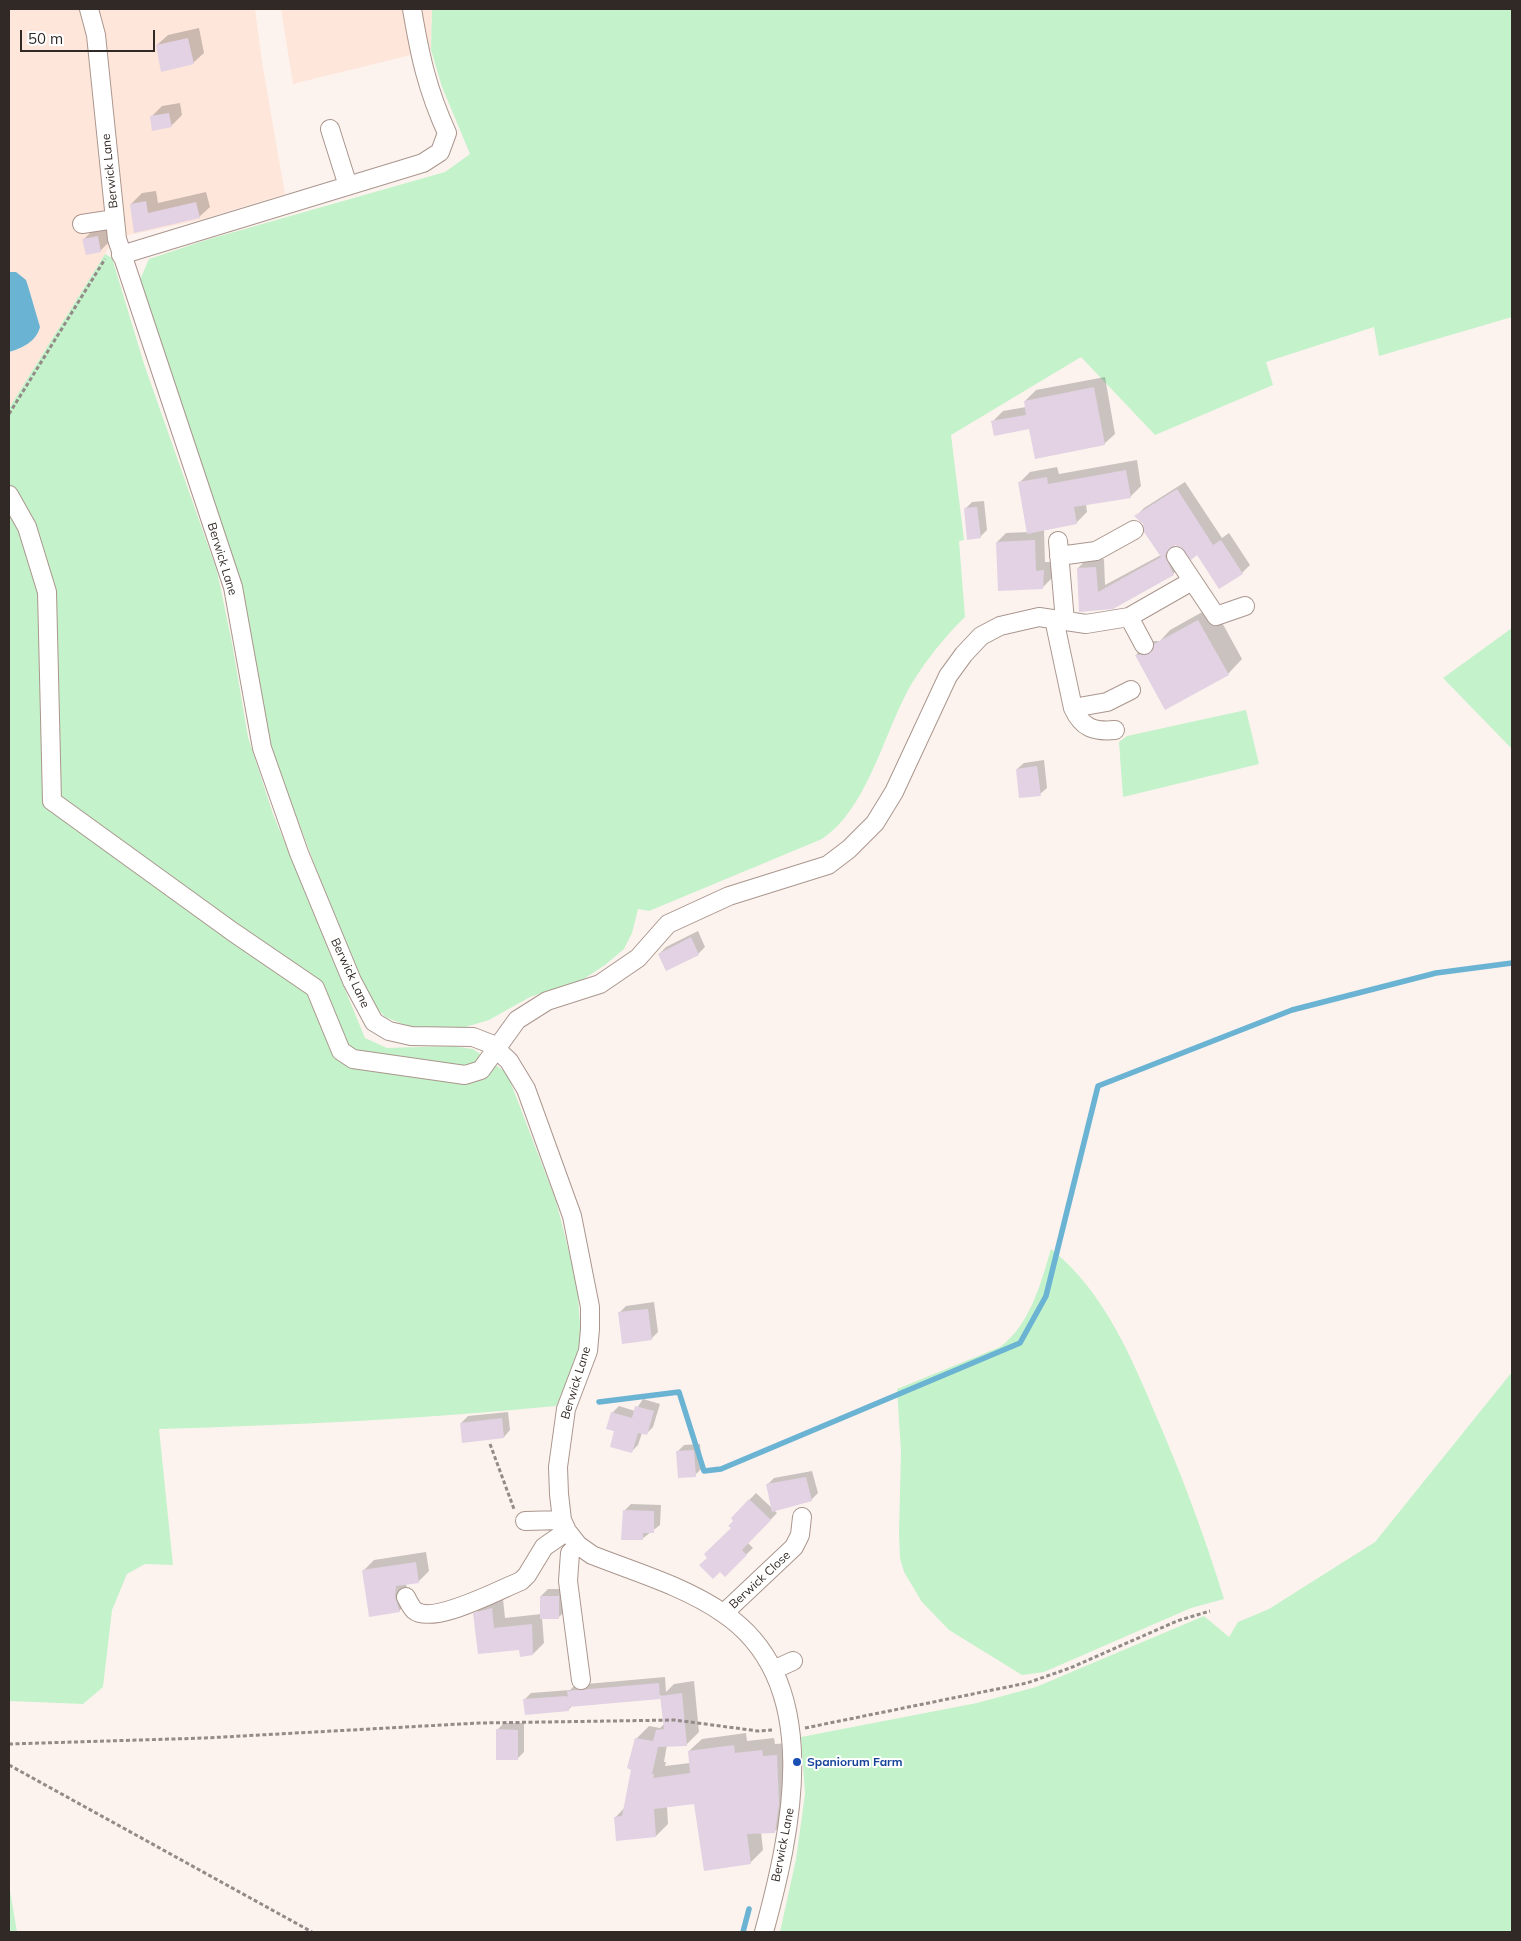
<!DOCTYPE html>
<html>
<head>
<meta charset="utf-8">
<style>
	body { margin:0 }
	#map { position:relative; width:1521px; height:1941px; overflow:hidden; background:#fcf3ef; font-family:Mulish,sans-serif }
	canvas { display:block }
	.frame { position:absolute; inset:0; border:10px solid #312925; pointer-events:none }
	.scale { position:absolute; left:20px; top:30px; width:135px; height:22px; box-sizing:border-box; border:2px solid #312925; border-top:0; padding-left:6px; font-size:15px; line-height:18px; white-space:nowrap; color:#312925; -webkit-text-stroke:4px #fff; paint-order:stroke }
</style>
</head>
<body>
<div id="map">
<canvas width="1521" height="1941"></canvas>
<div class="frame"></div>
<div class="scale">50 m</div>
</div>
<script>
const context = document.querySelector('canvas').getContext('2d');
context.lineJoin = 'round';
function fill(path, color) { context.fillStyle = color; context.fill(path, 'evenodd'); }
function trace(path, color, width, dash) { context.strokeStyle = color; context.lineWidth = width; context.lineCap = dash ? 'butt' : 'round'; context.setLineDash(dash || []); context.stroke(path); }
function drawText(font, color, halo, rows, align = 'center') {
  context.font = font + ' Mulish,sans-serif'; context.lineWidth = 4; context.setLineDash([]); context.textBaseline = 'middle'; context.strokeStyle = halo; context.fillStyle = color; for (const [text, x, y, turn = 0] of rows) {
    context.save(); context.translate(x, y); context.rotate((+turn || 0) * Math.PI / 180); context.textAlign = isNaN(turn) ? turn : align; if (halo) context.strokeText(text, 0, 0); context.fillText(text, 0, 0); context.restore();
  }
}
fill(new Path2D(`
	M9,9H255L262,62L285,194L200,220L115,238L9,408Z
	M281,9H432L431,50L293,84Z`), '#fee6db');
fill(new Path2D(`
	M432,9H1512V317L1379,356L1374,327L1266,362L1273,385L1155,435L1081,357L951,435L964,540L959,541L965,617C944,637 918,670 905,696C882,741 865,810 822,839L649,911L638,909L632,933L624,949L605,965L582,980L530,997L489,1020L462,1028H413L385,1017L364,995L270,747L243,592L139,282L149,259L206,240L445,172L470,154L442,87L431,50Z
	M105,254L112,258L144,364L217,571L232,643L248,737L273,814L365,1038L387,1048L452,1046L473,1049L507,1073L556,1201L577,1283L581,1339L574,1367L556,1406C424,1419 292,1425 159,1429L173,1565L145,1564L127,1574L112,1610L103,1687L83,1704L9,1701V408Z
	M1512,628V749L1443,678Z
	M1246,710L1259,764L1123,797L1119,742L1127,736Z
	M1051,1249C1106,1293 1133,1361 1160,1425C1184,1481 1206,1540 1224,1599L1191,1608L1044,1672L1022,1675L949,1630L922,1602L904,1572L900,1558L899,1533L901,1452L897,1389L1000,1347C1030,1325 1041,1283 1051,1249Z
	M1512,1372V1932H780L796,1859L805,1794L801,1737L977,1703L1036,1687L1204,1616L1229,1637L1238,1622L1269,1609L1375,1542Z
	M9,1885L17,1932H9Z`), '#c4f2ca');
fill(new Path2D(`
	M9,272H16L26,280L28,286L40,327C36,342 22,348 9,352Z`), '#6ab3d3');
fill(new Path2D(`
	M199,28L204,53L193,63L157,45L168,35Z
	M180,103L182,115L171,126L151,117L162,106Z
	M156,191L158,203L206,192L210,207L199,217L136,231L131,204L142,193Z
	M108,226L111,240L100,251L84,239L94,229Z
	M1105,377L1115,434L1104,444L992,422L1003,411L1026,407L1025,401L1036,390Z
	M1137,460L1141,486L1130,497L1086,504L1087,512L1076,523L1044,530L1045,562H1053L1052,578L1042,588L997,542L1006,533L1028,532L1019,483L1030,472L1057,467L1059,474Z
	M1185,482L1222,538L1229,533L1250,565L1242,573L1182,546L1174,545L1181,566L1173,574L1080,611L1078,568L1086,560L1104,559L1105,585L1161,555L1144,524L1136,516L1144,508Z
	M984,501L987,530L980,537L965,509L972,502Z
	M1213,606L1242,659L1228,674L1136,655L1150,641H1160L1170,630Z
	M1044,760L1047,788L1040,794L1017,769L1024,763Z
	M698,931L705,947L698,954L667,969L659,954L666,947Z
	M654,1302L658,1332L651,1339L619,1313L626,1306Z
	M643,1399L660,1404L653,1427L646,1434L642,1433L638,1445L632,1451L616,1430L612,1413L619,1406L635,1411Z
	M508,1412L510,1430L504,1437L461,1423L468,1416Z
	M700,1444L702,1468L695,1475L677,1452L684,1445Z
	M812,1471L818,1493L811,1500L774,1510L777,1513L748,1543L753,1548L725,1575L735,1520L732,1518L756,1493L773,1509L767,1485L774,1478Z
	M631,1504L661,1505L660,1525L642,1539L624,1511Z
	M426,1552L429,1571L418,1582L406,1584L410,1600L399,1611L364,1570L374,1560Z
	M548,1589H565V1611L558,1618H542L544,1643L533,1654L520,1648L475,1614L485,1603L503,1599L505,1618L541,1614V1596Z
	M665,1677L666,1692L674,1684L694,1681L699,1732L686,1745H667L664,1762H666L665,1766L690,1763L689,1751L702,1739L746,1733L747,1741L774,1738L775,1744L790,1743L787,1819L775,1831L761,1832L763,1850L751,1862L705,1870L695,1802L667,1806L668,1824L656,1836L615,1818L625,1807L632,1769L629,1767L637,1738L649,1726L660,1728L665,1723L661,1695L659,1697L573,1705L568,1710L524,1700L531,1693L570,1690L575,1685Z
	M504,1723H524V1752L517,1759L497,1730Z`), '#0003');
trace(new Path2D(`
	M599,1402L679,1392L704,1471L721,1469L1020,1343L1046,1296L1098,1086L1292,1010L1436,973L1512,963
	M743,1932L749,1909`), '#6ab3d3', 5.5);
fill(new Path2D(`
	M188,38L194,64L161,72L156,45Z
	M169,113L172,127L152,131L150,116Z
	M146,201L148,213L196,202L200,218L134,233L130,204Z
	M98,236L101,252L86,255L82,239Z
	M1094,387L1105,445L1035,459L1029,429L994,436L991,421L1026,415L1024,401Z
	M1126,470L1131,498L1074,507L1077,524L1027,534L1018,482L1047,477L1048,484Z
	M1177,489L1213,545L1221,540L1243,574L1219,589L1197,555L1191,560L1181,547L1175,545L1167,551L1165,556L1174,575L1113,609L1079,612L1077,568L1096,567L1098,592L1161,557L1144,532L1143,524L1134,516Z
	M977,507L981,538L967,540L964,508Z
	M1035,540L1036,571L1044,570L1043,589L998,591L996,542Z
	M1198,620L1229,675L1165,710L1135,655L1149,654L1154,644Z
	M1037,766L1041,796L1019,798L1016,769Z
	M691,937L699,955L666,971L658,954Z
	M648,1309L652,1340L622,1344L618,1312Z
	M635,1406L654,1411L647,1435L638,1433L632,1453L610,1447L614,1431L606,1429L611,1412L632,1418Z
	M502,1418L504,1438L462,1443L460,1423Z
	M694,1450L696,1477L678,1478L676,1451Z
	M806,1477L812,1501L772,1512L766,1484Z
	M749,1499L771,1520L742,1550L747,1555L725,1577L720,1572L713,1579L699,1565L707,1558L704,1554L731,1528L728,1526L733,1521L731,1518Z
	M623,1510L654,1511V1533H643V1540H621Z
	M416,1562L419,1583L396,1586L395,1597L400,1612L369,1617L362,1570Z
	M540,1596H559V1619H540Z
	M492,1608L494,1628L532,1624L533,1655L520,1657L519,1650L478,1654L473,1613Z
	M659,1683L660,1699L569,1707V1711L525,1715L523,1699L567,1696L568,1698L567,1691Z
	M682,1693L687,1746L658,1747L652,1774H654L653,1778L690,1773L688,1751L734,1745L735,1753L762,1750L763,1756L777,1755L779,1804L775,1833L747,1834L751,1864L704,1871L694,1804L654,1809L656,1837L616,1841L614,1817L622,1816L631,1770L627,1768L635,1738L653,1741L656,1730L664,1729L660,1696Z
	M496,1729L518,1730V1760H496Z`), '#e2d2e3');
const minor = new Path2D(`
	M89,9L96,35L117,239L233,587L262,748L299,853L352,981L374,1022L389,1031L411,1036L473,1037L491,1044L509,1061L526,1089L572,1216L590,1307V1329L588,1351L566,1409L558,1467L559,1494L562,1520L567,1531L578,1545L592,1555C635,1572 684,1586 723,1613C826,1682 791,1833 764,1932
	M330,129L348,186
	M82,224L115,219
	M121,255L423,163L440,152L447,133C427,89 420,56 412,9
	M9,495L27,527L47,592L52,801L233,932L315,988L341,1051L353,1059L465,1075L481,1070L517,1020L547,1001L600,984L638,958L668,924L729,896L828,865L849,849L875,823L894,792L948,676L964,654L981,636L1000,626L1039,617L1086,624L1129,617L1192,581
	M1058,541L1065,621
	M1059,556L1096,551L1134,530
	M1176,556L1216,616L1245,606
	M1129,617L1144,645
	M1054,619L1073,708C1082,728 1094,732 1115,730
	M1073,708L1107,702L1131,690
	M525,1521L562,1520
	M578,1545L570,1553L568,1581L581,1680
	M406,1597C408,1601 411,1607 414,1610C433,1626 500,1589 521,1581L527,1575L544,1547L567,1531
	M724,1613L794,1547L800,1535L802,1517
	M773,1670L793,1661`);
trace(minor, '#aa968d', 20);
trace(new Path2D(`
	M9,414L105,259
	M490,1444L514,1509
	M805,1728L1027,1683L1070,1668L1177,1621L1210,1611
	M9,1744L205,1738L479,1723L675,1720L758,1731L772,1730
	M9,1765L312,1932`), '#938b87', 3, [4, 2.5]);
trace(minor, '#fff', 18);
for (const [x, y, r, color] of [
	[797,1762,5,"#1a4fb4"]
]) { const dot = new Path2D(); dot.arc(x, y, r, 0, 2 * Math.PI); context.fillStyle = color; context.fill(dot); trace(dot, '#fff', 2); }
drawText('12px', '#312925', '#fff', [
	["Berwick Lane",110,171,-96],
	["Berwick Lane",222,559,73],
	["Berwick Lane",350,973,65],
	["Berwick Lane",576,1383,-73],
	["Berwick Close",760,1580,-43],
	["Berwick Lane",783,1845,-79]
]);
drawText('bold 12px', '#164399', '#fff', [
	["Spaniorum Farm",807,1762]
], 'left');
</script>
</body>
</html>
